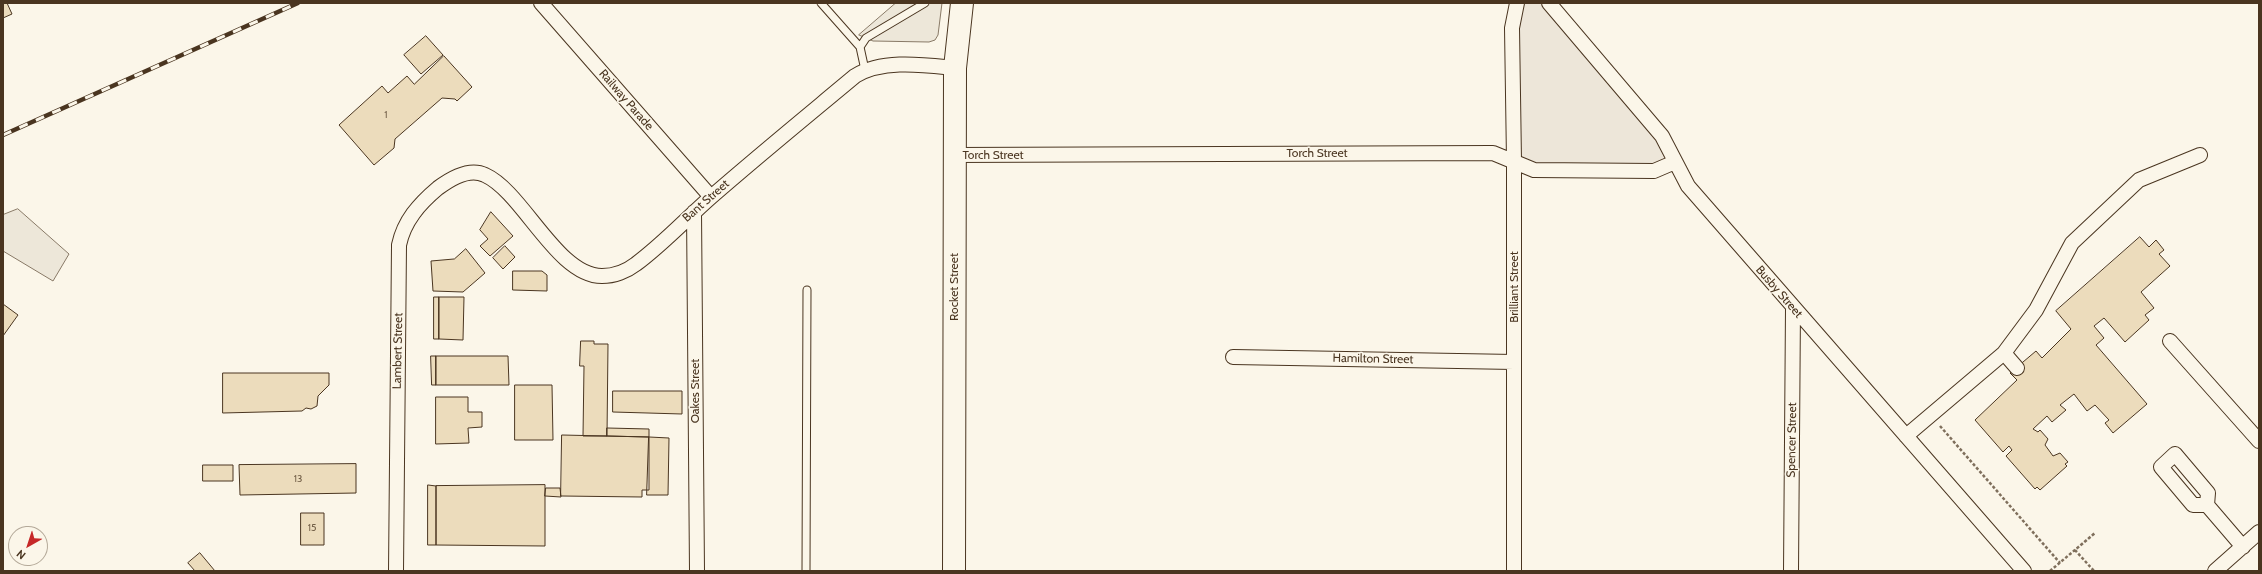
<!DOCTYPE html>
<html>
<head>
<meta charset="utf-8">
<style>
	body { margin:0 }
	#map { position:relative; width:2262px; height:574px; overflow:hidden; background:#fbf6e9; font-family:Cabin,sans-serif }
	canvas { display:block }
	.frame { position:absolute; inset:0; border:4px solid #4a3520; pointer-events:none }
	.north { position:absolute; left:8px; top:526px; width:40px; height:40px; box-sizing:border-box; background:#fbf6e9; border:1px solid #b4a999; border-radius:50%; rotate:219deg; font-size:11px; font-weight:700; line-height:16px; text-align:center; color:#4a3520 }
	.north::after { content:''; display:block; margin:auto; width:14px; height:18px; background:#c62828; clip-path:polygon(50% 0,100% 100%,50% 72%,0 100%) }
</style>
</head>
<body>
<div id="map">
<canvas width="2262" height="574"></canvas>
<div class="frame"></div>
<div class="north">N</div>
</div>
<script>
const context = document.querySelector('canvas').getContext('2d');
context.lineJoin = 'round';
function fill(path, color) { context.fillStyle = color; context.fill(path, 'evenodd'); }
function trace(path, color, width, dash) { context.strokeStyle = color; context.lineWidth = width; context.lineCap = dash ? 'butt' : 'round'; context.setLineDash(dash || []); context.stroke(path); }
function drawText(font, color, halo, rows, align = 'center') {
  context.font = font + ' Cabin,sans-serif'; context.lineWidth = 3; context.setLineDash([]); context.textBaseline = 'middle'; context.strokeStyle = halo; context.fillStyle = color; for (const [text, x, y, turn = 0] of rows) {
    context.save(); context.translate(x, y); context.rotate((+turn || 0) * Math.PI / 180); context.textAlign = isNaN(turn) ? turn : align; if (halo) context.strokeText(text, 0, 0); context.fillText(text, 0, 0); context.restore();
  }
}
const green = new Path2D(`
	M1517,3H1549L1675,162L1654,171L1534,170L1514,161Z`);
fill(green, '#ede6d9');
trace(green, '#887966', 1);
const parking = new Path2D(`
	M896,3H942L938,35L935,40L929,42L873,41L859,35Z
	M18,209L69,254L53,281L3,251V215Z`);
fill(parking, '#ede7d9');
trace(parking, '#887966', 1);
const building = new Path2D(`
	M3,3H7L12,14L3,18Z
	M426,36L443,55L421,74L404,55Z
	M444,56L472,87L457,101L455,99L442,98L395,139L394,148L374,165L339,125L382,86L388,93L407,76L414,84Z
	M491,212L513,236L490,256L480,246L488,239L480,230Z
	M2140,237L2149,247L2156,240L2164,250L2159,254L2170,266L2141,292L2154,308L2145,315L2149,320L2125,342L2104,318L2094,326L2104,338L2096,345L2147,404L2113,433L2105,423L2109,420L2095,405L2087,411L2074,394L2060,405L2066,410L2052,422L2047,416L2033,429L2038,432L2040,430L2048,439L2045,445L2053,456L2060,453L2068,462L2065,464L2067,466L2040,490L2037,487L2035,489L2006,456L2012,450L2009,446L2003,452L1975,420L2017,380L2010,373L2036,351L2042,358L2071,329L2056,311Z
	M505,246L515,257L503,269L493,258Z
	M466,249L485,273L463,292L433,291L431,261L454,259Z
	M513,271H542L547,275V291L513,290Z
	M434,297H439V339H434Z
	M439,297H464L463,340L439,339Z
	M3,304L18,315L3,336Z
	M581,341H594V344H608L607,436H583L584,366H580Z
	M431,356H436V385H432Z
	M436,356H508L509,385H436Z
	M223,373H329V385L318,396L317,406L311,409L306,408L302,411L223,413Z
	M515,385H552L553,440H515Z
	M613,391H682V414L613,412Z
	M436,397H468V412H482V427L468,428L469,443L436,444Z
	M607,428L649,429V437L607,436Z
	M562,435L649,437V490H642V497L561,496Z
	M649,437L669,438L668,495H647Z
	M356,464V493L240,495L239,465Z
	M203,465H233V481H203Z
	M428,485L436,486V545H428Z
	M545,485V546L436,545V486Z
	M546,488H560L561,497L545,496Z
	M301,513H324V545H301Z
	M200,553L215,571H195L188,563Z`);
fill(building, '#ecdcbc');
trace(building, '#4a3520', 1);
const service = new Path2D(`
	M821,3L860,47
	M865,70L860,47L866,38L925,3
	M806,571L807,290`);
const minor = new Path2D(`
	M541,3L711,197
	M1549,3L1662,136L1688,186L2024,571
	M954,155L1493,153L1534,170L1654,171L1675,162
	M694,212L697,571
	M2170,341L2259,441
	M2004,353L2017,368
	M1233,357L1514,362
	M1906,436L2004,353L2036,310L2072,243L2139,180L2200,155
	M2207,505H2193L2161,467L2175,454L2208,493L2207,505L2243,547
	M396,571L399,245C404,221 419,204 438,188C450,179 469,167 485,175C523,192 557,276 602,276C614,276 627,271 636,264C663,244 686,219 711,197C758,156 807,116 855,76C883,59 924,65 955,68
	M1514,571V161L1512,28L1517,3
	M1791,571L1793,308
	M2215,571L2259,532`);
const primary = new Path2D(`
	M954,571L955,68L962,3`);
trace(service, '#4a3520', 9);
trace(minor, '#4a3520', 16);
trace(primary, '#4a3520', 24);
trace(new Path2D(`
	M1940,426L2060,563
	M2050,571L2095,533L2075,550L2094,571`), '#7f6f5c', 2.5, [3, 2]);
trace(service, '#fbf6e9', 7);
trace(minor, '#fbf6e9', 14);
trace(primary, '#fbf6e9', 22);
const rail = new Path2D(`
	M3,135L298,3`);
trace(rail, '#4a3520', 4.5);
trace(rail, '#fbf6e9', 3, [9]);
drawText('10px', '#725f47', null, [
	["1",386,115],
	["13",298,479],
	["15",312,528]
]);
drawText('12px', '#4a3520', '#fbf6e9', [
	["Railway Parade",626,100,49],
	["Torch Street",1317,153],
	["Torch Street",993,155],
	["Bant Street",706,201,-41],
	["Rocket Street",954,287,-90],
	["Brilliant Street",1514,287,-90],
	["Busby Street",1779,292,49],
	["Lambert Street",398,351,-89],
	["Hamilton Street",1373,359,1],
	["Oakes Street",695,391,-90],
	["Spencer Street",1792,440,-89]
]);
</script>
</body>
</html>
